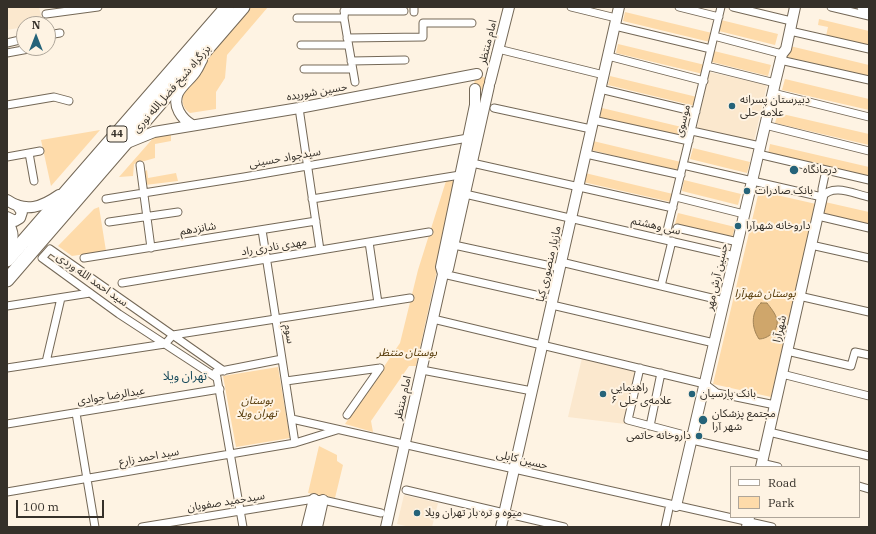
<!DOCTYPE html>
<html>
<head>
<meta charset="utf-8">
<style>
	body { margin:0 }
	#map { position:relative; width:876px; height:534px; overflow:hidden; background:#fef3e3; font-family:"IBM Plex Serif",serif }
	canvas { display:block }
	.frame { position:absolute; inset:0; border:8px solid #353029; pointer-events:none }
	.legend { position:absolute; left:730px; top:466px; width:130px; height:52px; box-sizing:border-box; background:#fef3e3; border:1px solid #aea599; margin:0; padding:5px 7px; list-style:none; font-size:12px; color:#353029 }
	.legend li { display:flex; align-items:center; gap:8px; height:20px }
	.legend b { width:20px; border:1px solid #aea599 }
	.north { position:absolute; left:16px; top:16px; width:40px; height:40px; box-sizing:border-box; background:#fef3e3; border:1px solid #aea599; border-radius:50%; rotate:0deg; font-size:11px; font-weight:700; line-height:16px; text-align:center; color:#353029 }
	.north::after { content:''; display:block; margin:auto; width:14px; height:18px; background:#256379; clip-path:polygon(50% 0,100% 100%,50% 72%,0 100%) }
	.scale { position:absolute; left:16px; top:500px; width:88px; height:18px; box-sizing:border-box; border:2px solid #353029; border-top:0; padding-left:5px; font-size:12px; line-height:14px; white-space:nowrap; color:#353029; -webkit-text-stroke:3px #fef3e3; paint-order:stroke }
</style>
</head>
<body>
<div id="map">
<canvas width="876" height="534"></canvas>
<div class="frame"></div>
<ul class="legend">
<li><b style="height:5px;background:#fff"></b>Road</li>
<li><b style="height:11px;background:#fedbaa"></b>Park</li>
</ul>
<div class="north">N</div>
<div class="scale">100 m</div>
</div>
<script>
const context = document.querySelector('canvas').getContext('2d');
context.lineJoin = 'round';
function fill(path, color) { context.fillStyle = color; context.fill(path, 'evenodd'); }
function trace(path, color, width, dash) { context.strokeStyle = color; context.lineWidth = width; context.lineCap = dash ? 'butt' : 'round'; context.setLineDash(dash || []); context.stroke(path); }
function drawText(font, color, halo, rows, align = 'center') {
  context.font = font + ' "IBM Plex Serif","Noto Sans Arabic",serif'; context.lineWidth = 4; context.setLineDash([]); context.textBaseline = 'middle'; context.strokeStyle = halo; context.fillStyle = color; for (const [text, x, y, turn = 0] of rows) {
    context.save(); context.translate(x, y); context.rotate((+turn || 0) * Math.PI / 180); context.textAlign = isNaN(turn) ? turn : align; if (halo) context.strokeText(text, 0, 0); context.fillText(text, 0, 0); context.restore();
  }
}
fill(new Path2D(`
	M7,7H39L43,24H24V27L7,30Z
	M709,72L767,85L754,141L698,129L697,128Z
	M582,358L637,371L625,424L568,417Z
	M404,495L438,503L432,527H410L397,524Z`), '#fbe8ce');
fill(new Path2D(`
	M248,7H268L227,55L225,78L216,92V109L190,113C182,108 182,102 183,93L228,30Z
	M625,12L712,33L710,42L623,21Z
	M819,19L869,31V47L826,36L828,27L818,25Z
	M721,20L778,34L775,45L719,31Z
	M618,44L705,65L703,74L616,53Z
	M790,46L869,65V76L787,57Z
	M714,51L771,65L768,76L712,62Z
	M480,76L486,78L484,89C479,91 478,88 474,85L475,78Z
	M610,76L697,97L695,106L608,85Z
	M785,79L869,99V110L782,90Z
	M602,108L690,129L687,138L600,117Z
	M778,113L869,134V145L775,123Z
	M100,130L51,186L41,140Z
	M171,134V141L155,144V158L134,164L133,176L119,177L155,136Z
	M593,141L681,162L678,171L591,150Z
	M770,144L869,167V178L768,154Z
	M693,148L750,162L747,173L690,159Z
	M147,170L148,178L176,173L178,181L145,185L144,172Z
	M585,173L673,194L671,202L583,182Z
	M684,180L741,194L738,205L682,191Z
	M446,181H454L436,275L416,366H409L371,421L373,432L345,424L400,343L418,270Z
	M759,191L816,204L771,397L713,384Z
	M825,202L869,212V225L822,214Z
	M99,207L106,251L72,256L58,246L94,209Z
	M678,213L735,227L732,238L675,224Z
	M278,367L290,438L236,447L223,376Z
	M319,446L337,455V461L343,465L335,498L308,493Z`), '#fedbaa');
const water = new Path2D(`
	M761,303H767C770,307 776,314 777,320C779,330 768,339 759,339C751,327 751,312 761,303Z`);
fill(water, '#cfa66b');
trace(water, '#a18357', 1);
const street = new Path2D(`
	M345,7L344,18L355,82
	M414,7V12
	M571,7L616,18
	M679,7L719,17
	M733,7L787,20
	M831,7L869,16
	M861,7L869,9
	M344,11H404
	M46,14L98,7
	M297,18H344
	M615,26L711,49
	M790,31L869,49
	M48,35L60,33
	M714,36L782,54
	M347,38L423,37V23H472
	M7,43L24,39
	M301,45H348
	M498,49L604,75
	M7,53L34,48
	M608,56L704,81
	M780,60L869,80
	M351,61L405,60
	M707,66L775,83
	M304,69H352
	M600,89L696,112
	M773,93L869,117
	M7,105L54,97L69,101
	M299,108L320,250
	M494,108L591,129
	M593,120L689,141
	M765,125L869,151
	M692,131L760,146
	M29,153L34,181
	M586,154L681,175
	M758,154L869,180
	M7,157L40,151
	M472,163L673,208
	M140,165L151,248
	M683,165L822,197
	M465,194L735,256
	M676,197L744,214
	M822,197C833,183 854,194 869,197
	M822,197V189L826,170
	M106,199L244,177L468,138
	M312,199L460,175
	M818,216L869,228
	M109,222L178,212
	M677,228L738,242
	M262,230L295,443
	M665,239L721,7
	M369,242L378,303
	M454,245L560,268
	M811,245L869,258
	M84,258L316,221
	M561,262L724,301
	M443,274L553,299
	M122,283L429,232
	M661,286L672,241
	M799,296L869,312
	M552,305L714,343
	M7,306L90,293
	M433,319L705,384L717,393L775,405
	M787,351L851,366L855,352L869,355
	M46,362L61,298
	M7,368L165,344L173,335L410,298
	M640,368L628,420L692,437
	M422,370L532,391
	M782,374L869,396
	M217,378L119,314L42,258L50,249L224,371
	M286,381L380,368
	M76,413L95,527
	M347,415L380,368
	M292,419L772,527
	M7,424L220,389
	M650,426L661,373
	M769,432L869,456
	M692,440L763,456
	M761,463L778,467
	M859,486L869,489
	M406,490L564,527
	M7,492L295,443L337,430
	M142,527L314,499L323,500L381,513
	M243,527L216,372L282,359
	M665,527L670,504`);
const secondary = new Path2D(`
	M490,82L509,7
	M192,125C182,119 172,106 178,93C182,85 191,79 196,71C199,67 200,63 202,60
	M127,143L154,132L299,108L477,74
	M7,200C26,213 42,207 59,195
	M7,217L15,221L20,218L22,212L17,205
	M7,221C14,232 15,239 7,251
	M443,274L448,269L489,86
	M761,467L822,197
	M676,506L775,83L782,54L786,49L795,7
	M307,527L314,499
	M317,527L323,500
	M386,527L443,274L441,267L475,105V89
	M501,527L619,7
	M747,527L749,517`);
const highway = new Path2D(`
	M7,260L227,7
	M7,280L243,7`);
trace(street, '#746857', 9);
trace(secondary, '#746857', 12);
trace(highway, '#746857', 15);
trace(street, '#fff', 7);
trace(secondary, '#fff', 10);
trace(highway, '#fff', 13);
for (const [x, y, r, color] of [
	[732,106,4,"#256379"],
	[794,170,5,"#256379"],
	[747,191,4,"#256379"],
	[738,226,4,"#256379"],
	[603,394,4,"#256379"],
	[692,394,4,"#256379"],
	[703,420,5,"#256379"],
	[699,436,4,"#256379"],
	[417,513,4,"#256379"]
]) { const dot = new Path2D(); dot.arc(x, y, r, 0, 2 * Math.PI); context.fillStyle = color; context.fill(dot); trace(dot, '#fef3e3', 1.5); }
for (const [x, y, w] of [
	[117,134,20]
]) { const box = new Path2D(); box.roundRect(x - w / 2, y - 8, w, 16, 3); context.fillStyle = '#fef3e3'; context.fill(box); trace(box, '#353029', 1); }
drawText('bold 10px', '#353029', null, [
	["44",117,134]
]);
drawText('11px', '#353029', '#fef3e3', [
	["امام منتظر",488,42,-76],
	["بزرگراه شیخ فضل‌الله نوری",172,89,-49],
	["حسین شوریده",317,92,-10],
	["موسوی",683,121,-76],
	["سیدجواد حسینی",285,158,-10],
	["سی وهشتم",656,226,13],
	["شانزدهم",198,229,-9],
	["مهدی نادری راد",274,247,-9],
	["مازیار منصوری کیا",549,264,-77],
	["حسین آرش مهر",717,277,-77],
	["سید احمد الله وردی",92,280,35],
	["شهرآرا",780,329,-77],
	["سوم",289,334,81],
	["عبدالرضا جوادی",111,396,-9],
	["امام منتظر",403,398,-77],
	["سید احمد زارع",149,457,-10],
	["حسین کابلی",522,460,13],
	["سیدحمید صفویان",226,502,-9]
]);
drawText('11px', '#353029', '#fef3e3', [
	["دبیرستان پسرانه",740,100],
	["علامه حلی",740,113],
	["درمانگاه",803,170],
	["بانک صادرات",755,191],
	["داروخانه شهرآرا",746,226],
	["راهنمایی",611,388],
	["علامه‌ی حلی ۶",611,401],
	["بانک پارسیان",700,394],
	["مجتمع پزشکان",712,414],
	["شهر آرا",712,427],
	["داروخانه حاتمی",691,436,"right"],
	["میوه و تره بار تهران ویلا",425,513]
], 'left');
drawText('italic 11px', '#533705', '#fef3e3', [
	["بوستان شهرآرا",765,294],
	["بوستان منتظر",407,353],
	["بوستان",257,401],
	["تهران ویلا",257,414]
]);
drawText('12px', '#164859', '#fef3e3', [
	["تهران ویلا",185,377]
]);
</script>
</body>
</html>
